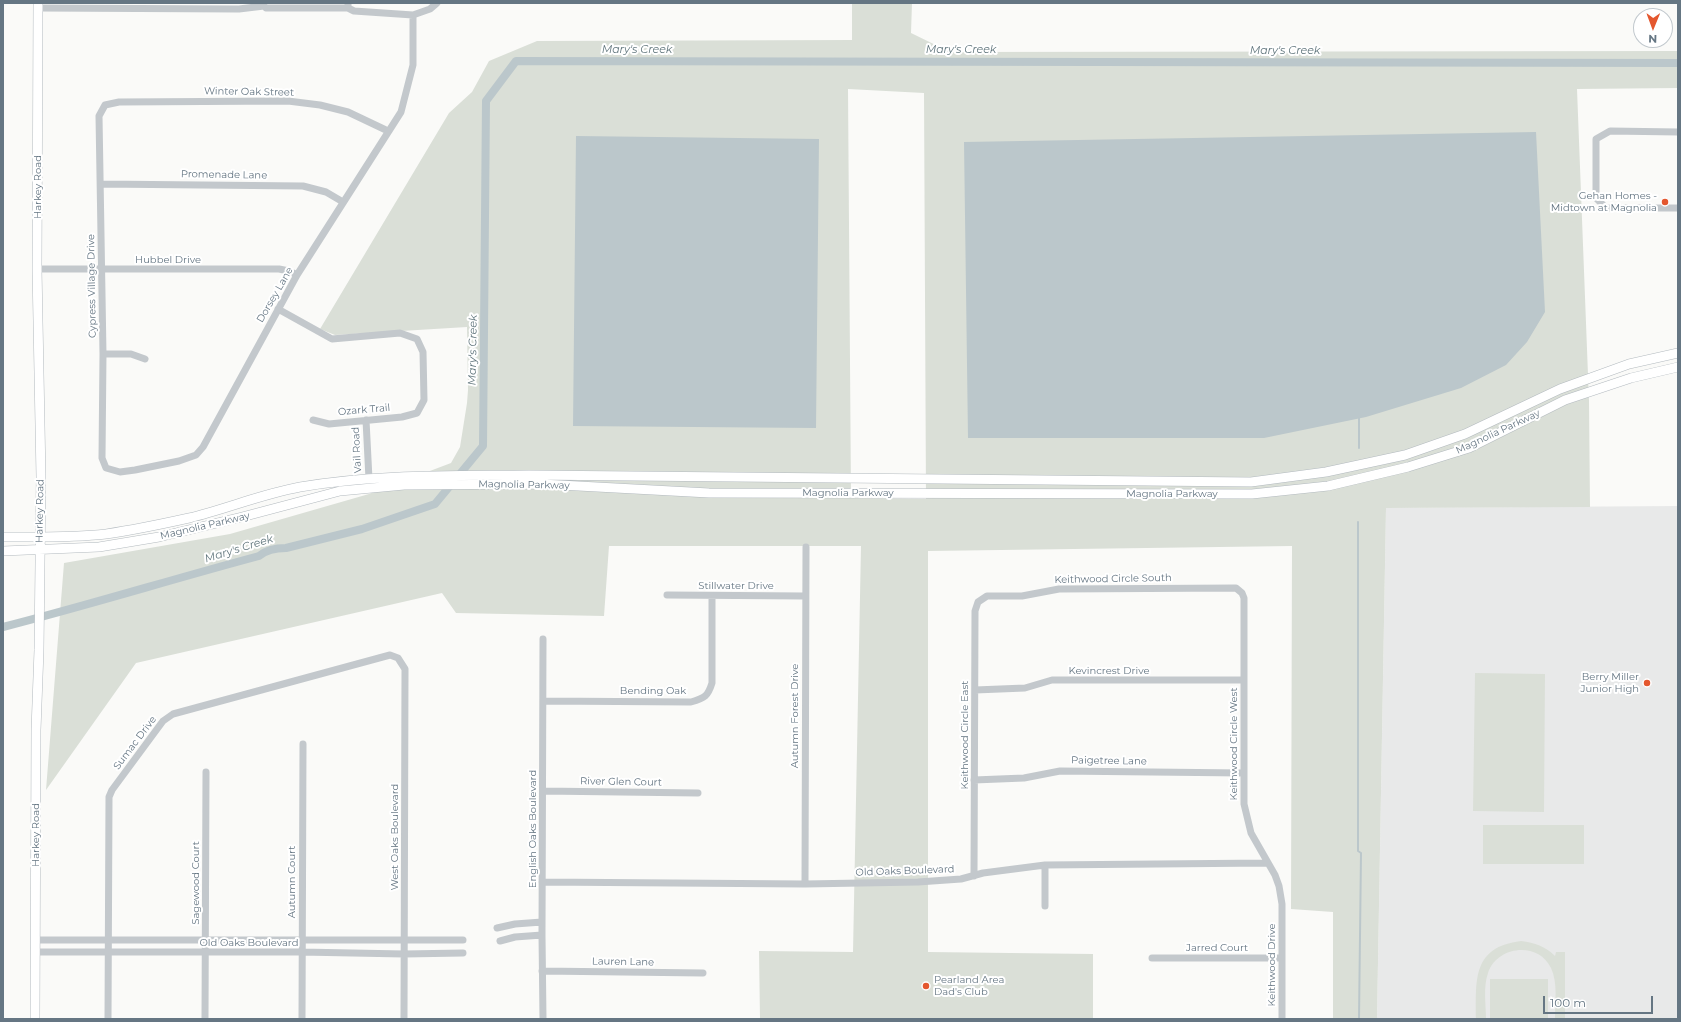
<!DOCTYPE html>
<html>
<head>
<meta charset="utf-8">
<style>
	body { margin:0 }
	#map { position:relative; width:1681px; height:1022px; overflow:hidden; background:#fafaf8; font-family:Montserrat,sans-serif }
	canvas { display:block }
	.frame { position:absolute; inset:0; border:4px solid #657683; pointer-events:none }
	.north { position:absolute; left:1633px; top:8px; width:40px; height:40px; box-sizing:border-box; background:#fff; border:1px solid #c1c8cd; border-radius:50%; rotate:181deg; font-size:11px; font-weight:700; line-height:16px; text-align:center; color:#657683 }
	.north::after { content:''; display:block; margin:auto; width:14px; height:18px; background:#e4572e; clip-path:polygon(50% 0,100% 100%,50% 72%,0 100%) }
	.scale { position:absolute; left:1543px; top:996px; width:110px; height:18px; box-sizing:border-box; border:2px solid #657683; border-top:0; padding-left:5px; font-size:12px; line-height:14px; white-space:nowrap; color:#657683; -webkit-text-stroke:3px #fff; paint-order:stroke }
</style>
</head>
<body>
<div id="map">
<canvas width="1681" height="1022"></canvas>
<div class="frame"></div>
<div class="north">N</div>
<div class="scale">100 m</div>
</div>
<script>
const context = document.querySelector('canvas').getContext('2d');
context.lineJoin = 'round';
function fill(path, color) { context.fillStyle = color; context.fill(path, 'evenodd'); }
function trace(path, color, width, dash) { context.strokeStyle = color; context.lineWidth = width; context.lineCap = dash ? 'butt' : 'round'; context.setLineDash(dash || []); context.stroke(path); }
function drawText(font, color, halo, rows, align = 'center') {
  context.font = font + ' Montserrat,sans-serif'; context.lineWidth = 4; context.setLineDash([]); context.textBaseline = 'middle'; context.strokeStyle = halo; context.fillStyle = color; for (const [text, x, y, turn = 0] of rows) {
    context.save(); context.translate(x, y); context.rotate((+turn || 0) * Math.PI / 180); context.textAlign = isNaN(turn) ? turn : align; if (halo) context.strokeText(text, 0, 0); context.fillText(text, 0, 0); context.restore();
  }
}
fill(new Path2D(`
	M1678,506V1019H1377L1386,508Z`), '#e8e9e9');
fill(new Path2D(`
	M852,3H912L911,33L950,52L1678,51V88L1577,89L1589,401L1590,507L1386,508L1377,1019H1333V912L1291,909L1292,546L928,551V952L1093,954V1019H760L759,951L853,952L861,546H609L604,616L456,613L442,593L136,663L46,790L64,563L230,534L369,494L451,463L460,447L467,403L468,390L467,327L335,335L320,329L449,113L472,92L489,61L537,41L852,40ZM848,89L924,93L926,499L851,498Z
	M1475,673L1545,674L1544,812L1473,811Z
	M1483,825H1584V864H1483Z
	M1521,941C1535,943 1545,946 1555,956L1556,952H1565V1019H1555C1555,1002 1558,983 1551,968C1538,941 1497,946 1488,973C1483,987 1486,1005 1486,1019H1476C1476,980 1472,947 1521,941Z
	M1490,979H1548V1019H1490Z`), '#dadfd7');
fill(new Path2D(`
	M1536,132L1545,312L1527,342L1506,365L1461,388L1366,417L1264,438H968L964,142Z
	M576,136L819,139L816,428L573,426Z`), '#bbc7cb');
trace(new Path2D(`
	M1359,448V418
	M1358,522V851L1361,853L1359,1019`), '#bbc7cb', 2);
trace(new Path2D(`
	M3,627C89,605 173,579 259,556C266,550 277,548 286,548L362,529L435,504L483,446L486,101L516,61L1678,63`), '#bbc7cb', 8);
const secondary = new Path2D(`
	M3,537C37,537 72,538 106,534C133,530 162,524 189,518C226,509 262,494 300,487C376,474 453,476 529,475L1251,482L1326,472L1405,455L1465,434L1560,389L1629,364L1678,353
	M3,551L99,547L159,537L242,517L340,491L404,485L541,484L709,493L1252,494L1328,486L1408,467L1469,448L1565,400L1631,378L1678,367
	M35,1019L36,730L39,650L41,477L37,269L38,3`);
trace(secondary, '#b3babf', 10);
trace(new Path2D(`
	M262,4L266,8H348
	M348,4V8L354,11L413,15
	M38,8L239,9L264,6
	M388,131L348,112L320,105L288,101L119,102L105,105L99,116L103,354L102,458L106,468L120,472L135,470L179,461L196,455L203,447L297,275L401,112L413,65V15L430,9L437,3
	M1678,132L1610,131L1596,139V198L1606,208H1678
	M101,184L303,186L326,192L343,202
	M37,269H279L289,271L297,275
	M278,309L332,339L400,333L417,339L423,352L424,400L417,413L402,417L329,424L313,420
	M103,354H131L145,359
	M366,420L369,479
	M667,595L805,596
	M975,690L1025,688L1052,680H1244
	M543,701L691,702C705,698 708,696 712,683V596
	M974,780L1024,778L1060,771L1243,773
	M543,791L698,793
	M974,876L975,611L978,602L987,596H1022L1059,589L1236,588L1242,593L1244,598V804L1251,833L1275,875L1279,886L1282,904V1019
	M542,882L805,884L918,882L961,879L983,873L1045,865L1268,863
	M805,884L806,547
	M1045,906V865
	M497,928L515,924L542,922
	M35,940H463
	M500,941L515,937L542,935
	M35,952H301L404,954L463,953
	M1152,958H1282
	M542,971L703,973
	M108,1019L109,797L112,790L163,721L173,714L390,655L398,658L405,669L404,1019
	M205,1019L206,772
	M302,1019L303,744
	M543,1019L542,935L543,639`), '#c3c8cc', 7);
trace(secondary, '#fff', 9);
for (const [x, y, r, color] of [
	[1665,202,4,"#e4572e"],
	[1647,683,4,"#e4572e"],
	[926,986,4,"#e4572e"]
]) { const dot = new Path2D(); dot.arc(x, y, r, 0, 2 * Math.PI); context.fillStyle = color; context.fill(dot); trace(dot, '#fff', 1.5); }
drawText('10px', '#657683', '#fff', [
	["Winter Oak Street",249,92,1],
	["Promenade Lane",224,175,1],
	["Harkey Road",38,187,-90],
	["Hubbel Drive",168,260],
	["Cypress Village Drive",92,286,-91],
	["Dorsey Lane",275,295,-60],
	["Ozark Trail",364,410,-5],
	["Magnolia Parkway",1498,432,-25],
	["Vail Road",357,450,-93],
	["Magnolia Parkway",524,485,1],
	["Magnolia Parkway",848,493],
	["Magnolia Parkway",1172,494],
	["Harkey Road",40,511,-89],
	["Magnolia Parkway",205,526,-13],
	["Keithwood Circle South",1113,579,-1],
	["Stillwater Drive",736,586],
	["Kevincrest Drive",1109,671],
	["Bending Oak",653,691],
	["Autumn Forest Drive",795,716,-90],
	["Keithwood Circle East",965,735,-90],
	["Sumac Drive",135,743,-53],
	["Keithwood Circle West",1234,744,-90],
	["Paigetree Lane",1109,761,1],
	["River Glen Court",621,782,1],
	["English Oaks Boulevard",533,829,-90],
	["Harkey Road",36,835,-90],
	["West Oaks Boulevard",395,837,-90],
	["Old Oaks Boulevard",905,871,-2],
	["Autumn Court",292,882,-90],
	["Sagewood Court",196,883,-90],
	["Old Oaks Boulevard",249,943],
	["Jarred Court",1217,948],
	["Lauren Lane",623,962,1],
	["Keithwood Drive",1272,965,-90]
]);
drawText('10px', '#657683', '#fff', [
	["Gehan Homes -",1657,196],
	["Midtown at Magnolia",1657,208],
	["Berry Miller",1639,677],
	["Junior High",1639,689],
	["Pearland Area",934,980,"left"],
	["Dad's Club",934,992,"left"]
], 'right');
drawText('italic 11px', '#60757c', '#fff', [
	["Mary's Creek",637,50],
	["Mary's Creek",961,50],
	["Mary's Creek",1285,51],
	["Mary's Creek",473,350,-89],
	["Mary's Creek",239,549,-17]
]);
</script>
</body>
</html>
